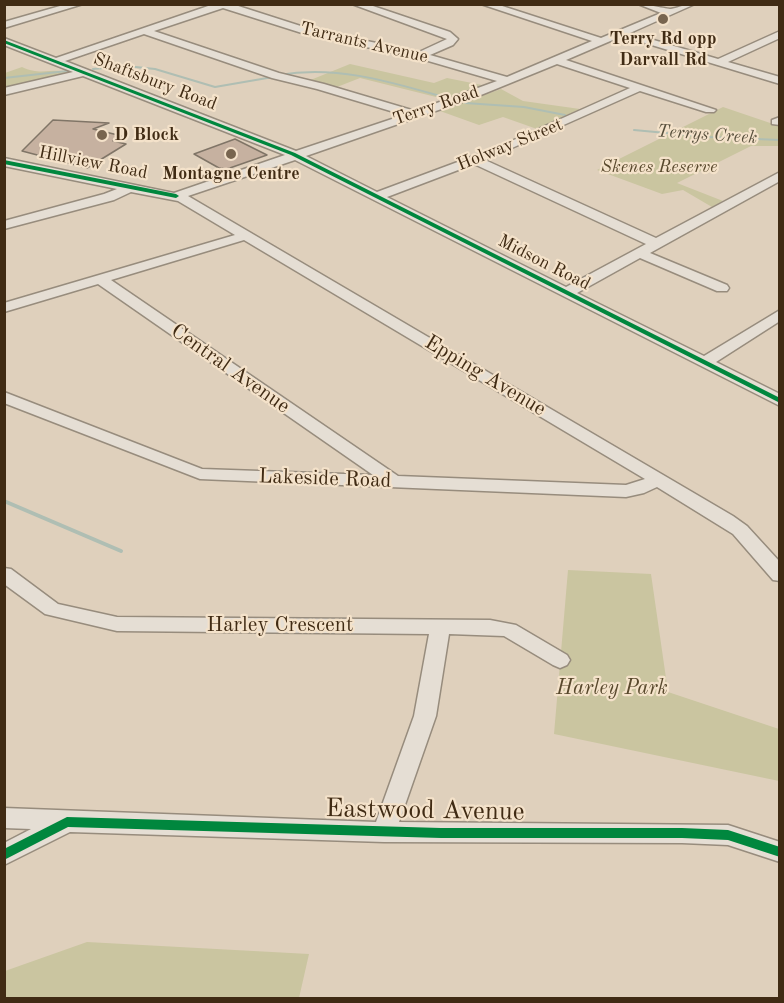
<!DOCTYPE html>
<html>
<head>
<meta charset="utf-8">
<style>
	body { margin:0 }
	#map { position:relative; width:784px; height:1003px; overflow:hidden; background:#dfd0bc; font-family:"Old Standard TT",serif }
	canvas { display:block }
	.frame { position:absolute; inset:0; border:6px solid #402b14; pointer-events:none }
</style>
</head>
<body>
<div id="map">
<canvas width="784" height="1003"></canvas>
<div class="frame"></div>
</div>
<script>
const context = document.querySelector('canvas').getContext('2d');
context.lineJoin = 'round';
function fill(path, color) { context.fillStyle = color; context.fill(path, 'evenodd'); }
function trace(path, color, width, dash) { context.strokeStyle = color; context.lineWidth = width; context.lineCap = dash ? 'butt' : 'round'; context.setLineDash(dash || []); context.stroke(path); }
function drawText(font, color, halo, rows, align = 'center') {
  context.font = font + ' "Old Standard TT",serif'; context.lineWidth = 4.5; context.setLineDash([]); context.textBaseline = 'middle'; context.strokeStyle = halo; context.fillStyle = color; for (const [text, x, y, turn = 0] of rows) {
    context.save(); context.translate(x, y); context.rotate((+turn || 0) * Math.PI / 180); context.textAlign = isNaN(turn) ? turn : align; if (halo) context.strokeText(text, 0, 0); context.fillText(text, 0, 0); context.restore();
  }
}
fill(new Path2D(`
	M350,64L434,83L447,78L482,85L444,99L360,78L337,87L308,81Z
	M22,67C42,77 54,66 74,74L27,82L5,89V73Z
	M501,89L523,101L580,109L537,129L503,117L479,125L440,111Z
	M723,107L779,126V146H751L677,183L723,201L712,207L683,190L662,194L597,170Z
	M568,570L651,574L668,692L779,729V781L554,734Z
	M87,942L309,954L299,998H5V971Z`), '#cac5a0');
trace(new Path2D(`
	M93,69L126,66L155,69L215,87L273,77
	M279,75C338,65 391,82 447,98
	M4,78L67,71
	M465,103L524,107L565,115
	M634,130L709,137L780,140`), '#afbeb3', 2);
trace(new Path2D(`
	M4,501L121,551`), '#afbeb3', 4);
const building = new Path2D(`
	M53,120L109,123L93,129L122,136L113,141L126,144L87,168L22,151Z
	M235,139L267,155L227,169L219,168L194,154Z`);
fill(building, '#c6b1a0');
trace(building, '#807567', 1.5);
const minor = new Path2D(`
	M67,4H83L4,28V22Z
	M214,4H232L310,29L419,52L447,39L352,4H367L450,32L458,39L453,45L430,55L507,77L592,41L481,4H496L601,38L661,13L638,4C646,4 667,9 671,9C680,7 686,4 695,4L630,33L718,59L780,31V38L728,62L780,77V84L622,36L566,60L716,110L714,112H706L640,91L485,160L656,238L780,172V181L650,253L727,285L729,288L727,291H717L640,258L577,293L704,356L780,310V321L716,362L780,394V406L295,160L188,196L733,516L747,526L780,562V581L773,580L733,534L657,487L644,493L626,497L200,479L4,403V392L202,469L373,475L98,284L4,312V303L235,235L178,201L131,192L114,200L4,229V221L104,194L117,189L4,166V158L174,193L285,155L83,76L4,95V88L73,72L4,45V38L56,58ZM223,8L305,34L418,58L497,81L415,111L324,84L279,73L154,31ZM144,34L272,78L317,89L404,115L296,151L65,61ZM557,64L630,88L498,147L377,192L306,156L476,97ZM474,164L646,244L566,287L387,197ZM244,240L645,479L626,485L398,476L111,280Z
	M780,117V125L772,124V120Z
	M4,568L11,569L58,604L117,617L490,620L516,625L567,655L570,660L567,665L560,668L553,665L504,636L449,634L436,716L399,822L728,825L780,842V862L728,845L682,843L384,842L70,832L4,865V843L31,829L4,828V808L376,822L414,716L429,634L117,631L45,614L4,584Z`);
trace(minor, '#978c7d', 3);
fill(minor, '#e5ded4');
fill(new Path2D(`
	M4,40L295,153L780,398V403L291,155L4,43Z
	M4,160L176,194L179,196L176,198L4,164Z
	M67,817L441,828H682L728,830L780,847V857L728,840L682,838H441L68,827L4,860V849Z`), '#00873e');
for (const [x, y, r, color] of [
	[663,19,6,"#78654f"],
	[102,135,6,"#78654f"],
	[231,154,6,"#78654f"]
]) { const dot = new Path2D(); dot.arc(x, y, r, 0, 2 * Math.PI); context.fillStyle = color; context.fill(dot); trace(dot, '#f4e2ca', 2); }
drawText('bold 18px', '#402b14', '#f4e2ca', [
	["Terry Rd opp",663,39],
	["Darvall Rd",663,60],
	["D Block",114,135,"left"],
	["Montagne Centre",231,174]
]);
drawText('18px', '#402b14', '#f4e2ca', [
	["Tarrants Avenue",364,43,13],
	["Shaftsbury Road",155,82,21],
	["Terry Road",436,106,-19],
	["Holway Street",510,145,-22],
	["Hillview Road",93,163,11],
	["Midson Road",544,263,27]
]);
drawText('italic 18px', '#564e3b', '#f4e2ca', [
	["Terrys Creek",707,135,4]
]);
drawText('italic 18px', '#58482c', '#f4e2ca', [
	["Skenes Reserve",659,167]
]);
drawText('21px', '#402b14', '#f4e2ca', [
	["Central Avenue",230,369,35],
	["Epping Avenue",485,376,31],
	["Lakeside Road",325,479,2],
	["Harley Crescent",280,625]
]);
drawText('italic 21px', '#58482c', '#f4e2ca', [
	["Harley Park",612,688]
]);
drawText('26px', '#402b14', '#f4e2ca', [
	["Eastwood Avenue",425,811,1]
]);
</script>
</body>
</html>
